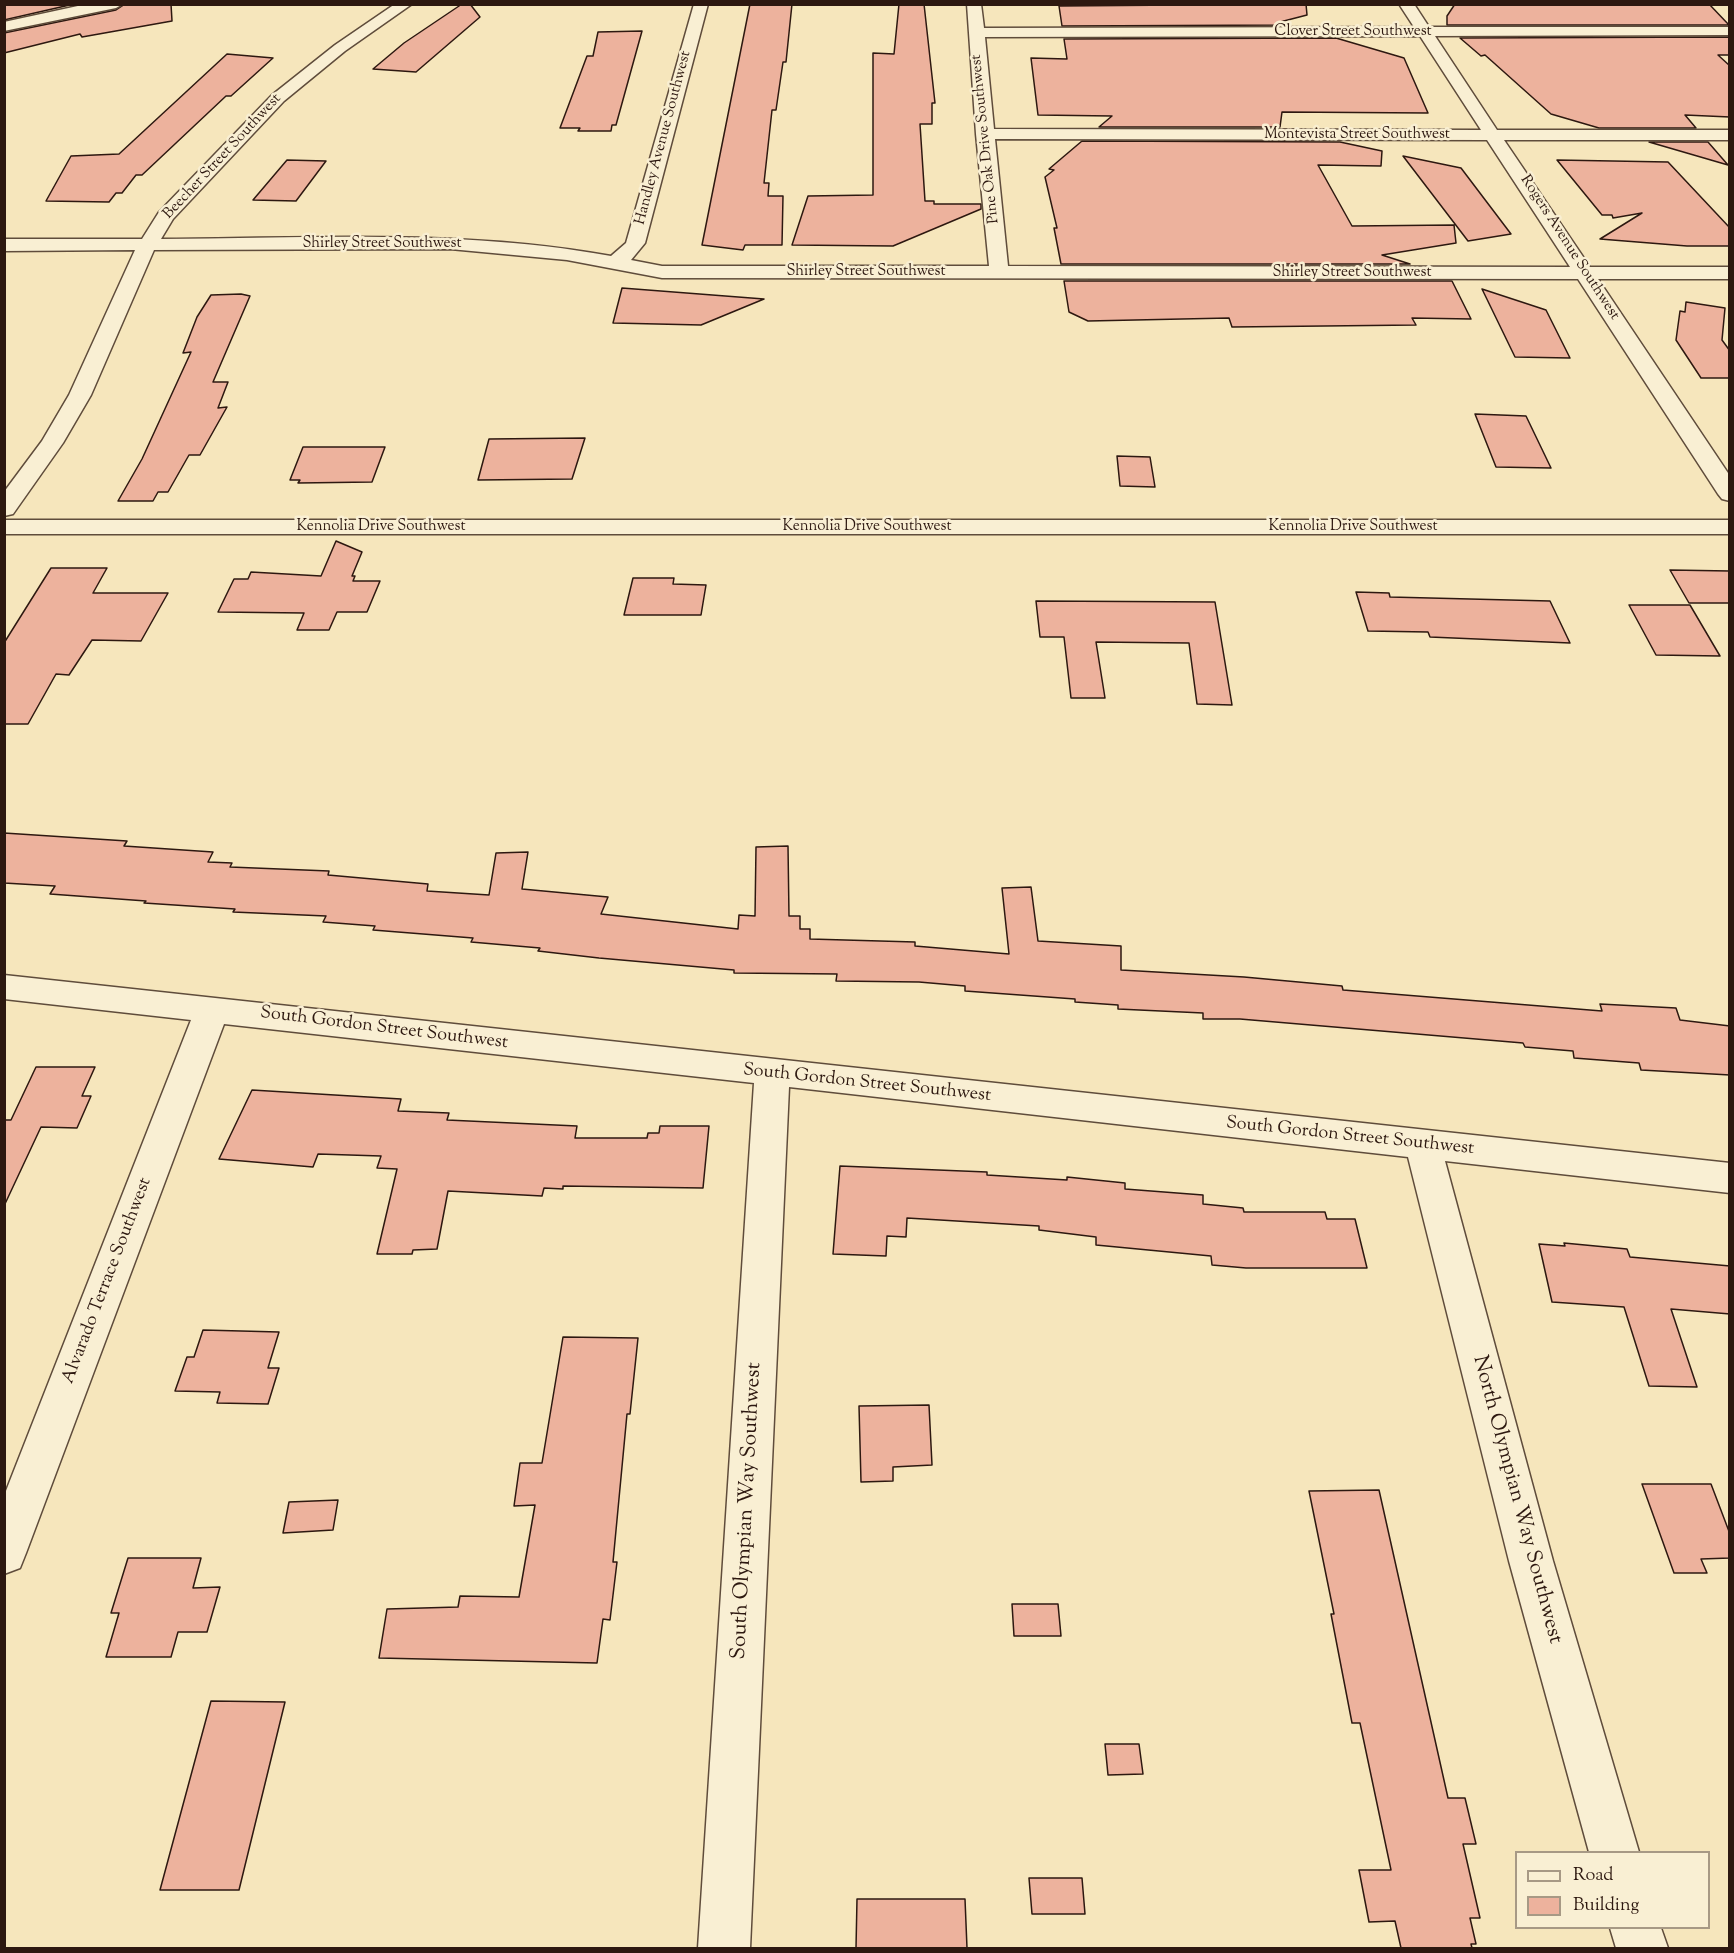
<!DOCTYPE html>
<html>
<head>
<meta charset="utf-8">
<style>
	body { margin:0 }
	#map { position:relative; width:1734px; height:1953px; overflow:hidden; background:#f6e6bc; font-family:"Sorts Mill Goudy",serif }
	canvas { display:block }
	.frame { position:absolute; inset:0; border:6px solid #2d1810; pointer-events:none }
	.legend { position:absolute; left:1515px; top:1851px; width:195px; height:78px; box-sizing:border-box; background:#f9efd3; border:2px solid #a79985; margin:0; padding:8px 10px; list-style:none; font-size:18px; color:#2d1810 }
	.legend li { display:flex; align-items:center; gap:12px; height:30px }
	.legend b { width:30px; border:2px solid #a79985 }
</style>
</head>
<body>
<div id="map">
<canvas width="1734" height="1953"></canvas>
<div class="frame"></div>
<ul class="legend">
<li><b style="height:8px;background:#f9efd3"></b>Road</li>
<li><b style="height:16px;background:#edb29d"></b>Building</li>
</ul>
</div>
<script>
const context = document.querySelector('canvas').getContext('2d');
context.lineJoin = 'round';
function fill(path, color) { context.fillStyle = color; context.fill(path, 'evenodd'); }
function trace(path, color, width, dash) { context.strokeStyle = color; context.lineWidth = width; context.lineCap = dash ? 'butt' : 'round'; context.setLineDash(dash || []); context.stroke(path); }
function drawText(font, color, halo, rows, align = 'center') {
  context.font = font + ' "Sorts Mill Goudy",serif'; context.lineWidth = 5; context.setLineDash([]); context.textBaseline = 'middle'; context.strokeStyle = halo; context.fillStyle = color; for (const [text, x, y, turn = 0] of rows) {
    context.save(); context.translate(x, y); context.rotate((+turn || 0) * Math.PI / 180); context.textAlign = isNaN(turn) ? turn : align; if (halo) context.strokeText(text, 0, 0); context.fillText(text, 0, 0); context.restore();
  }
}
const building = new Path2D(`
	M4,4H74L4,20Z
	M125,4H171L172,21L82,37L80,34L4,53V33L116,10Z
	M462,4H470L480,17L416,72L373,69L404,43Z
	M750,4H792L786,62H783L776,110H772L764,183H769L768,196H783L782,245H745L743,250L702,245Z
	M899,4H924L935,103H932V124H920L925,201H934V204H981V209L893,246L792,245L808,196L873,195V53L894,54Z
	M1306,4L1307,15L1280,22L1289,25L1062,26L1059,6Z
	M1455,4H1709L1729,25H1447V16Z
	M642,31L616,125H612L611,131H578L580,128H560L587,56H593L598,32Z
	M1730,37V55H1718L1730,66V117L1685,115L1696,128H1599L1551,114L1485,55L1481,56L1460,38Z
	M1336,38L1404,58L1428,113L1282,112L1280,127H1099L1112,116L1038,115L1031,58L1067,59L1064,39Z
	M227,54L273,58L231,96H226L142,175H136L122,193H116L109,202L46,201L71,156L119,154Z
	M1082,141L1340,142L1382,151L1381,166L1318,165L1352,226L1454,225L1456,243L1382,255L1410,264H1061L1054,228H1057L1045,177L1054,170L1049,169Z
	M1649,142H1708L1728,165Z
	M1403,156L1461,168L1511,234L1468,241Z
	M287,160L326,161L296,201L253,200Z
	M1557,160L1668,162L1730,228V246H1687L1600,239L1642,213L1613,218L1612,215H1602Z
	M1064,281H1452L1471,319L1412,318L1416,325L1232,327L1229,318L1088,321L1069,312Z
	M622,288L764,299L701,325L613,323Z
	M1482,289L1546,310L1570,358L1515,357Z
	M241,294L250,296L213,382H228L218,408L227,407L200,455H189L168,492H158L153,501H118L142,459L191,352L183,353L197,317L211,295Z
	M1686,302L1725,308L1722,340L1730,351V378H1701L1676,340L1680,311L1685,312Z
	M1475,414L1526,416L1551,468L1496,467Z
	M585,438L572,479L478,480L489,439Z
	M303,447H385L372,482L298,483L300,480H290Z
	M1117,456L1150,457L1155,487L1120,486Z
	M336,541L362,552L352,576H355L353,581H380L367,612H337L329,630H297L304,613L218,612L234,579H248L251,572L321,576Z
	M51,568H107L93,593H168L141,641L92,640L69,675L56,674L28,724H4V643Z
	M1670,570L1730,571V603H1689Z
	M633,578H674L673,584L706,585L701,615H624Z
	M1356,592L1389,593L1390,597L1550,601L1570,643L1430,637L1428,632L1368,631Z
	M1036,601L1215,602L1232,705L1197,704L1189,643L1096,642L1105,698H1071L1064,637H1040Z
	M1629,605H1690L1720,656L1656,655Z
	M4,833L127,841L124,846L213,852L208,862L232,863L230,867L329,871L328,875L428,884L427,891L489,895L496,853L528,852L522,889L608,897L601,914L738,929L739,915L755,916L756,847L788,846L789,916H800V929H810V939L915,942V946L1009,954L1002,888L1031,887L1038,941L1121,946V970L1244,977L1342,986L1343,990L1602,1011L1600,1004L1676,1008L1680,1020L1730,1026V1075L1641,1070L1639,1063L1574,1058L1573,1051L1525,1047L1523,1043L1240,1019H1203V1013L1118,1009V1005L1075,1002V999L965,991V986L919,982L836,981L837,974L734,973V970L599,958L538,951L540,948L471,942L473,938L373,930L375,926L323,922L326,916L233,912L235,909L144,903L146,901L50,894L55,886L4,883Z
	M36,1067H95L82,1096H91L77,1128L41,1127L4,1206V1120H11Z
	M252,1090L401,1099L398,1111L449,1113L447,1120L577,1126L575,1138H647L648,1133H659L660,1126H709L703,1188L563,1186V1189L544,1188L542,1196L448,1191L437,1249L413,1250L412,1254H377L397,1169L377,1168L381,1156L318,1154L313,1167L219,1159Z
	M840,1166L987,1172V1175L1067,1180V1177L1125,1183V1189L1203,1195V1204L1243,1208L1244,1212H1325L1327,1219H1355L1367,1268H1246L1212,1265L1211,1256L1096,1245V1237L1039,1230V1226L907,1218L906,1237L887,1236L886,1256L833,1254Z
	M1564,1243L1627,1249L1630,1257L1730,1266V1314L1671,1309L1697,1387L1649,1386L1624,1307L1552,1302L1539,1244L1565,1246Z
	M203,1330L279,1332L268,1368H279L268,1404L217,1403L220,1392L175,1391L187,1357H194Z
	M563,1337L638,1338L630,1414H627L613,1562H617L610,1620L603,1619L597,1663L379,1658L387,1609L458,1607L460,1596L519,1597L535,1505L514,1506L520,1463H542Z
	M929,1405L932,1465L893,1467V1481L861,1482L859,1406Z
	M1642,1484H1711L1730,1534V1558L1701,1559L1707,1573H1674Z
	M1379,1490L1448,1798H1465L1476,1844H1463L1480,1918H1470L1476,1944H1471L1472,1948H1401L1395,1921L1369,1922L1359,1870H1391L1360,1723H1352L1331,1614H1334L1309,1491Z
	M338,1500L333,1530L283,1533L289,1502Z
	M128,1558H201L193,1588L220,1587L207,1632H178L171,1657H106L119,1613H111Z
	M1012,1604H1058L1061,1636H1014Z
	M211,1701L285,1702L239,1890H160Z
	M1105,1744H1139L1143,1774L1108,1775Z
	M1029,1878H1082L1085,1914H1032Z
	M857,1899H965L967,1948H856Z`);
fill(building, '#edb29d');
trace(building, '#2d1810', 1.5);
const minor = new Path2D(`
	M87,4H123L116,8L4,31V22Z
	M395,4H412L345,51L284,101L173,219L161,239C311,238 463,229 611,256L626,243L694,4H708L645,243L631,260L662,266H989L976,134L967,4H981L984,28L1414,27L1399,4H1414L1429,27H1730V35L1435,36L1497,130H1730V140H1504L1590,267H1730V279H1598L1730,476V501L1722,499L1718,494L1578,279L662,278L567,260L450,249L154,250L91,395L63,443L13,514L4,516V492L42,441L69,395L135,250L4,251V239H142L159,212L272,95L335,45ZM1420,36L1481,130L994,129L985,37ZM995,139L1487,140L1570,267L1008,266Z
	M4,520H1730V534H4Z
	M4,975L1730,1163V1193L1445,1161L1553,1561L1639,1852H1589L1509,1561L1408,1157L789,1087L750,1948H698L754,1083L224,1024L26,1553L20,1568L4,1574V1496L191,1020L4,999Z
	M1610,1928H1661L1668,1948H1616Z`);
trace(minor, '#5f4c3b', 3);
fill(minor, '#f9efd3');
drawText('15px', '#2d1810', '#f9efd3', [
	["Clover Street Southwest",1353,32],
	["Montevista Street Southwest",1357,135],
	["Handley Avenue Southwest",664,138,-75],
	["Pine Oak Drive Southwest",986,139,-96],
	["Beecher Street Southwest",223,157,-47],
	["Shirley Street Southwest",382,244],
	["Rogers Avenue Southwest",1569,248,57],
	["Shirley Street Southwest",866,272],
	["Shirley Street Southwest",1352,273],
	["Kennolia Drive Southwest",381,527],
	["Kennolia Drive Southwest",867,527],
	["Kennolia Drive Southwest",1353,527]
]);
drawText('18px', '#2d1810', '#f9efd3', [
	["South Gordon Street Southwest",384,1029,7],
	["South Gordon Street Southwest",867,1084,6],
	["South Gordon Street Southwest",1350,1137,6],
	["Alvarado Terrace Southwest",108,1281,-69]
]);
drawText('21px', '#2d1810', '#f9efd3', [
	["North Olympian Way Southwest",1516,1500,75],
	["South Olympian Way Southwest",748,1511,-87]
]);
</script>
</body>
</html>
